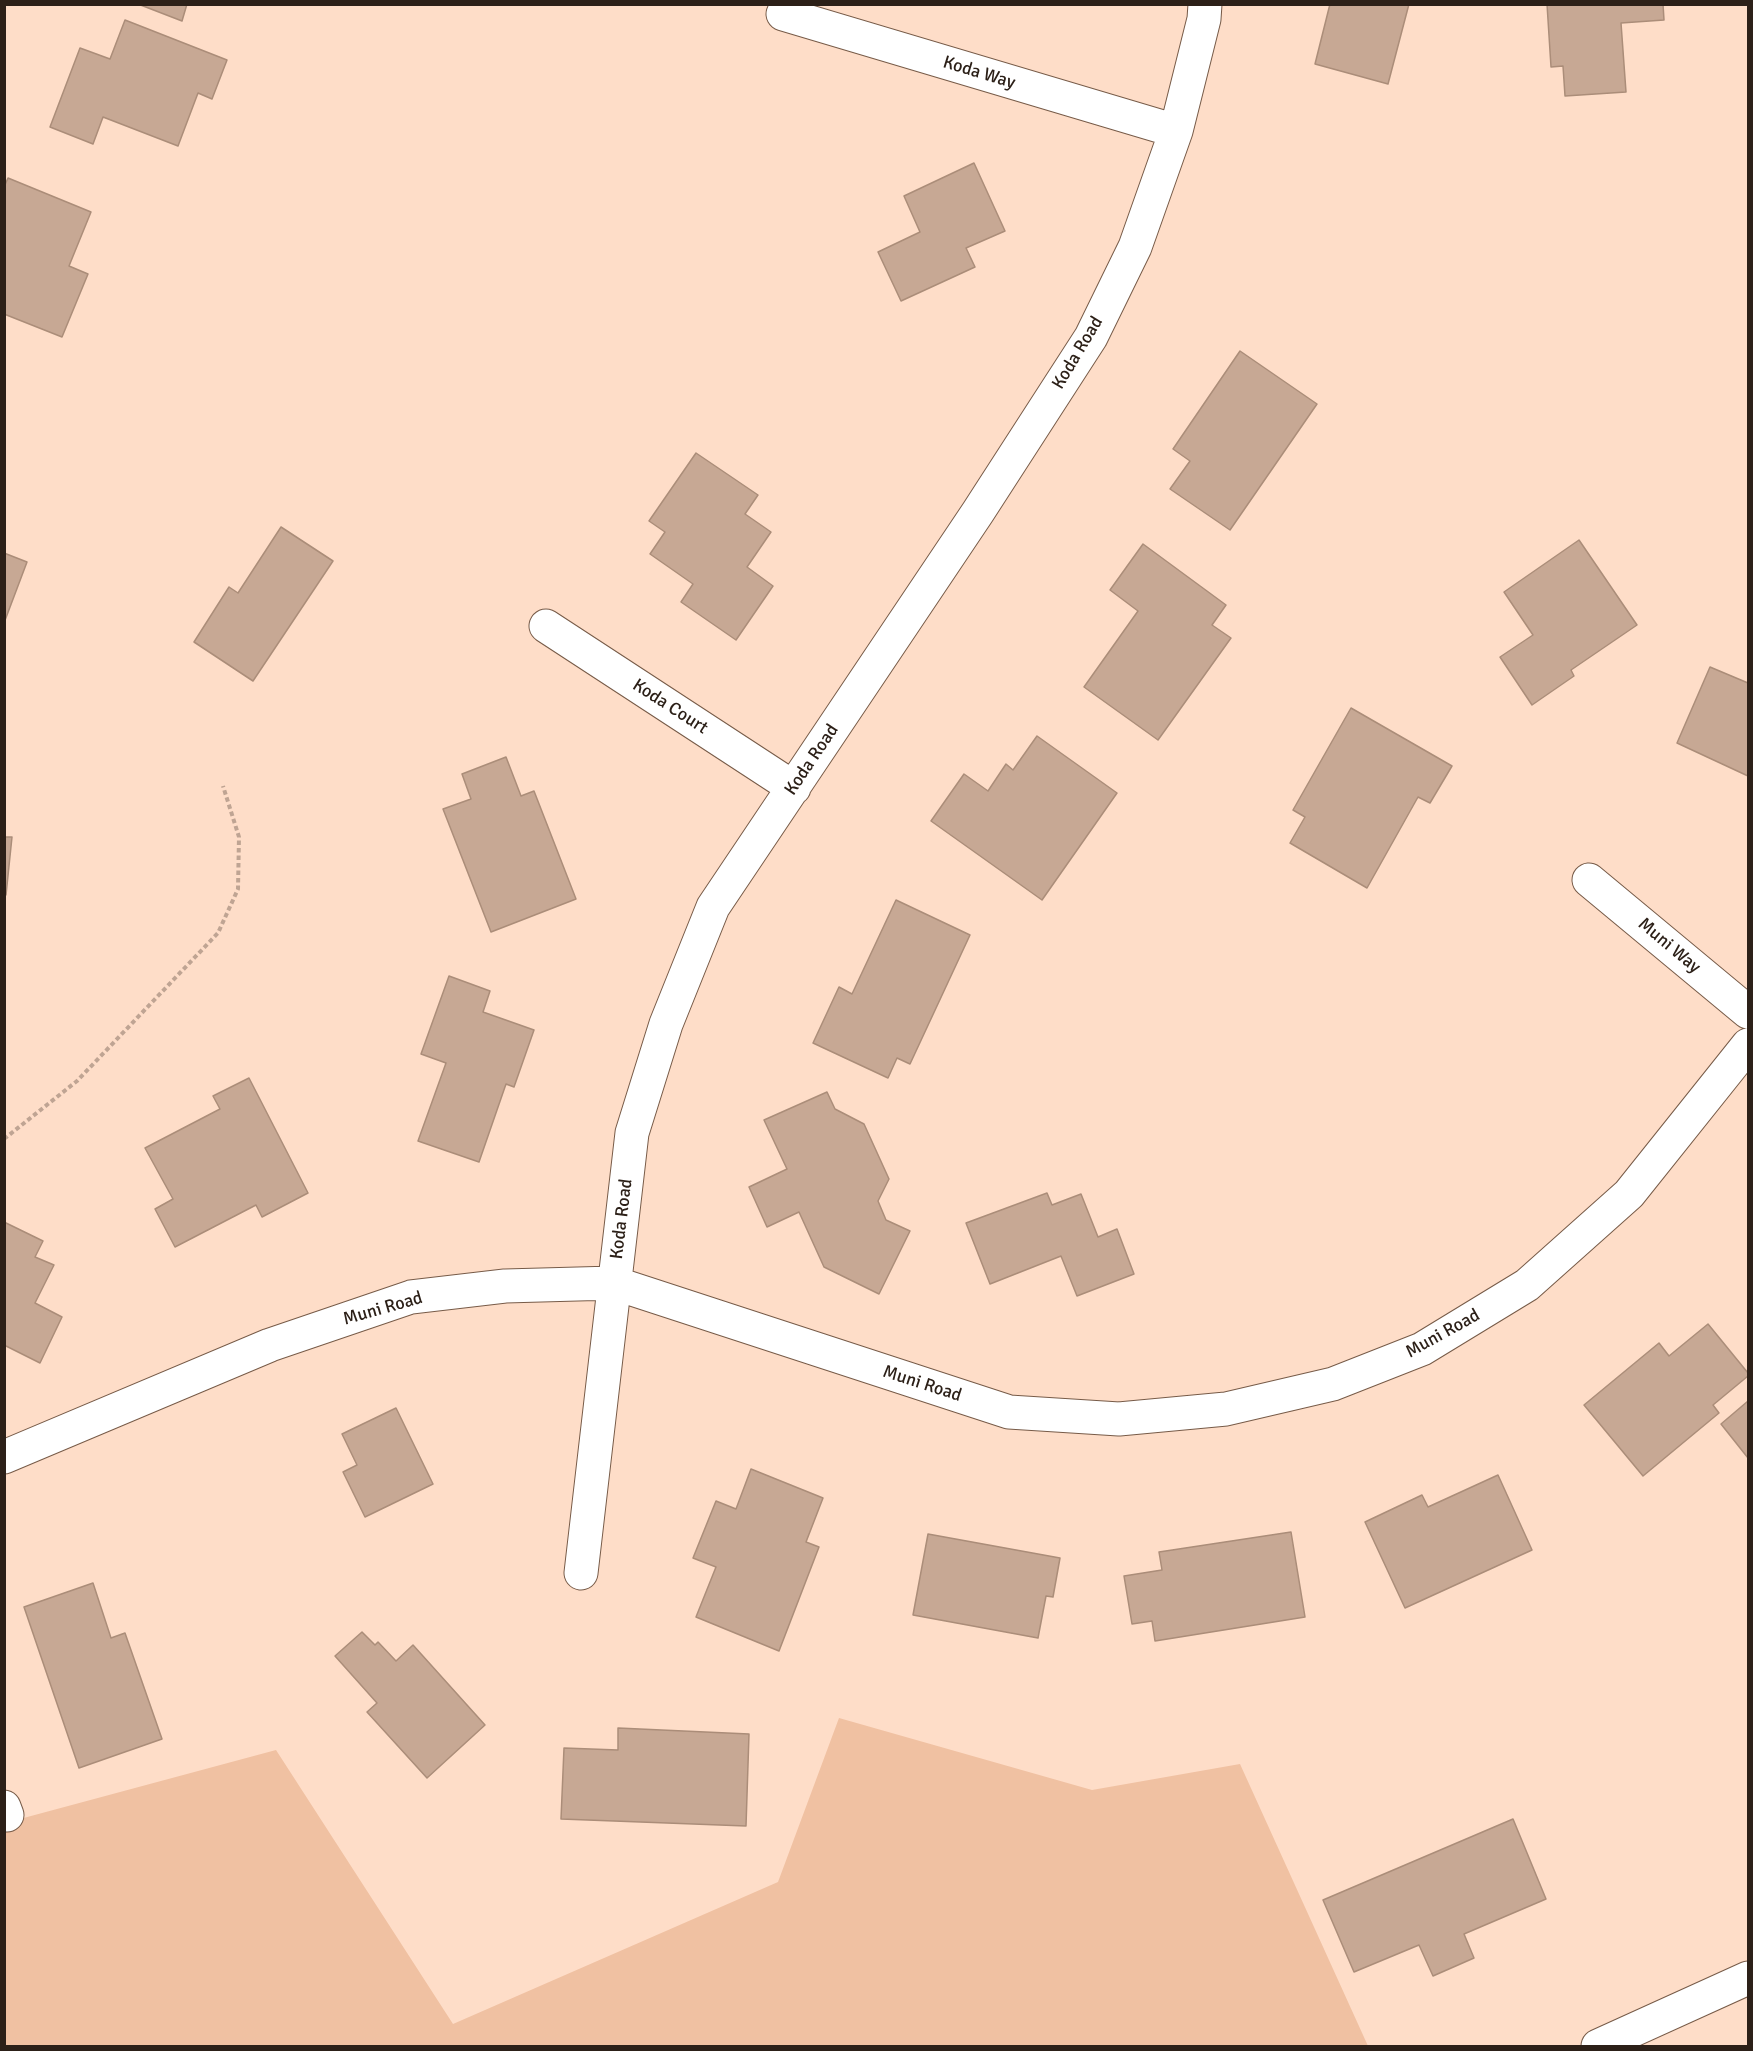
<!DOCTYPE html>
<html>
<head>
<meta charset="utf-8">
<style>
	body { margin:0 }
	#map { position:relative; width:1753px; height:2051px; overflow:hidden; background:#feddc8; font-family:Signika,sans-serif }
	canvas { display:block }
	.frame { position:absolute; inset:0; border:6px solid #2c2018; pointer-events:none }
</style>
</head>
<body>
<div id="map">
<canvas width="1753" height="2051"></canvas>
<div class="frame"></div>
</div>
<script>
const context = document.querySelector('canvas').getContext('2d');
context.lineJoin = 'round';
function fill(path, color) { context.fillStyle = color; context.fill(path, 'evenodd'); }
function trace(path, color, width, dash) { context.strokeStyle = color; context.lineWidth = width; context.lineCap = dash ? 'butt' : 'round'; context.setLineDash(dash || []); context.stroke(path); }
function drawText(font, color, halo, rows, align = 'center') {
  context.font = font + ' Signika,sans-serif'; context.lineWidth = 6; context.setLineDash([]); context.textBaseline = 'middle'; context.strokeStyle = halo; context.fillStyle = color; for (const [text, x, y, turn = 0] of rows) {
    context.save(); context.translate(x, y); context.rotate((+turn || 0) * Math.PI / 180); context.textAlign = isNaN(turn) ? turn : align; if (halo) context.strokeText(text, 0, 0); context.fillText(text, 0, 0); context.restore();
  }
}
fill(new Path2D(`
	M839,1718L1092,1790L1240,1764L1368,2046H5V1823L276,1750L453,2024L778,1882Z`), '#f0c1a2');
const building = new Path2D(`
	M138,4H187L182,21Z
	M1330,4H1409L1388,84L1315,64Z
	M1547,4H1663L1664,20L1621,23L1626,92L1565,96L1563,66L1551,67Z
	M125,20L227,60L212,99L198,93L178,146L103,117L93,144L50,127L80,48L110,59Z
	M974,163L1005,231L966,248L975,267L901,301L878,252L920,232L904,196Z
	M8,178L91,212L69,266L88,274L62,337L4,314V187Z
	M1240,351L1317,404L1230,530L1170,489L1190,461L1173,449Z
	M696,453L758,495L745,514L771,532L747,567L773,586L736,640L681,602L693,584L650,554L665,532L649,521Z
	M281,527L333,561L253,681L194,642L229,587L238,593Z
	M1579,540L1637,625L1571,670L1574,676L1532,705L1500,657L1533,635L1504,592Z
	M1143,544L1226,605L1212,625L1231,638L1158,740L1084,687L1138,611L1110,590Z
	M4,553L27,562L4,623Z
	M1710,667L1748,683V776L1677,743Z
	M1351,708L1452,766L1430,803L1418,797L1367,888L1290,843L1305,817L1293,810Z
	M1037,736L1117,793L1042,900L931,821L964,774L988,791L1006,764L1013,770Z
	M506,757L521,796L534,791L576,899L491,932L443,809L471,799L462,774Z
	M4,837H12L6,895H4Z
	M896,900L970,935L910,1064L897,1058L888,1078L813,1043L839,987L852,994Z
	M449,976L490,991L483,1012L534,1030L514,1087L506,1084L479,1162L418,1141L446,1063L421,1054Z
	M249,1078L308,1193L262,1217L256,1205L175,1247L155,1209L173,1199L145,1148L220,1109L213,1096Z
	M827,1092L835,1109L864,1124L889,1179L878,1201L886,1220L910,1231L879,1294L824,1267L799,1212L767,1227L749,1187L787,1169L764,1120Z
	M1047,1193L1052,1205L1081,1194L1098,1237L1117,1229L1134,1274L1077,1296L1061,1256L990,1284L966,1223Z
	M4,1222L43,1241L35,1257L54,1265L35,1303L62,1317L40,1363L4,1345Z
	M1708,1324L1748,1373V1376L1713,1405L1719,1413L1643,1476L1584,1405L1659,1343L1669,1356Z
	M1748,1401V1458L1721,1424Z
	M396,1408L433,1484L365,1517L343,1472L357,1465L342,1434Z
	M751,1469L823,1498L806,1542L819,1547L779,1651L696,1617L716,1567L693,1558L716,1501L736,1509Z
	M1498,1475L1532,1550L1405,1608L1365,1522L1422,1495L1428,1507Z
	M1291,1532L1305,1617L1155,1641L1152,1621L1132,1624L1124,1576L1162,1570L1159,1552Z
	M928,1534L1060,1558L1053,1597L1046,1596L1038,1638L913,1615Z
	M93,1583L111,1638L125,1633L162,1739L79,1768L24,1607Z
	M362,1632L375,1645L378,1642L396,1661L413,1645L485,1725L427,1778L367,1712L377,1703L335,1656Z
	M618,1728L749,1734L746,1826L561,1819L564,1748L618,1750Z
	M1513,1819L1546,1899L1464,1934L1474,1958L1433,1976L1419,1945L1354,1972L1323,1900Z`);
fill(building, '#c7a894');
trace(building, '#ab8d79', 1.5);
const street = new Path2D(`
	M783,14L1176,131
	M546,626L794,788
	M1589,880L1748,1012
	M4,1457L270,1345L411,1297L505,1286L614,1283L1009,1412L1119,1419L1226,1409L1333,1384L1422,1349L1527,1285L1629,1194L1748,1045
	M581,1573L632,1133L666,1024L713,907L978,512L1091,337L1135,247L1176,131L1204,19L1205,4
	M4,1807L7,1815
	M1598,2046L1748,1978`);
trace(street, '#775b48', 35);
trace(new Path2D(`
	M4,1139L77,1081L218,933L238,889L239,837L223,786`), '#bfa493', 4, [4.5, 3]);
trace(street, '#fff', 33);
drawText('18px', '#2c2018', '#fff', [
	["Koda Way",979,73,17],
	["Koda Road",1078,353,-59],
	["Koda Court",670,707,33],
	["Koda Road",812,760,-56],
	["Muni Way",1669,946,40],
	["Koda Road",622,1219,-83],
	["Muni Road",383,1309,-16],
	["Muni Road",1443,1334,-29],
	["Muni Road",922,1384,18]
]);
</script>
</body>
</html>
